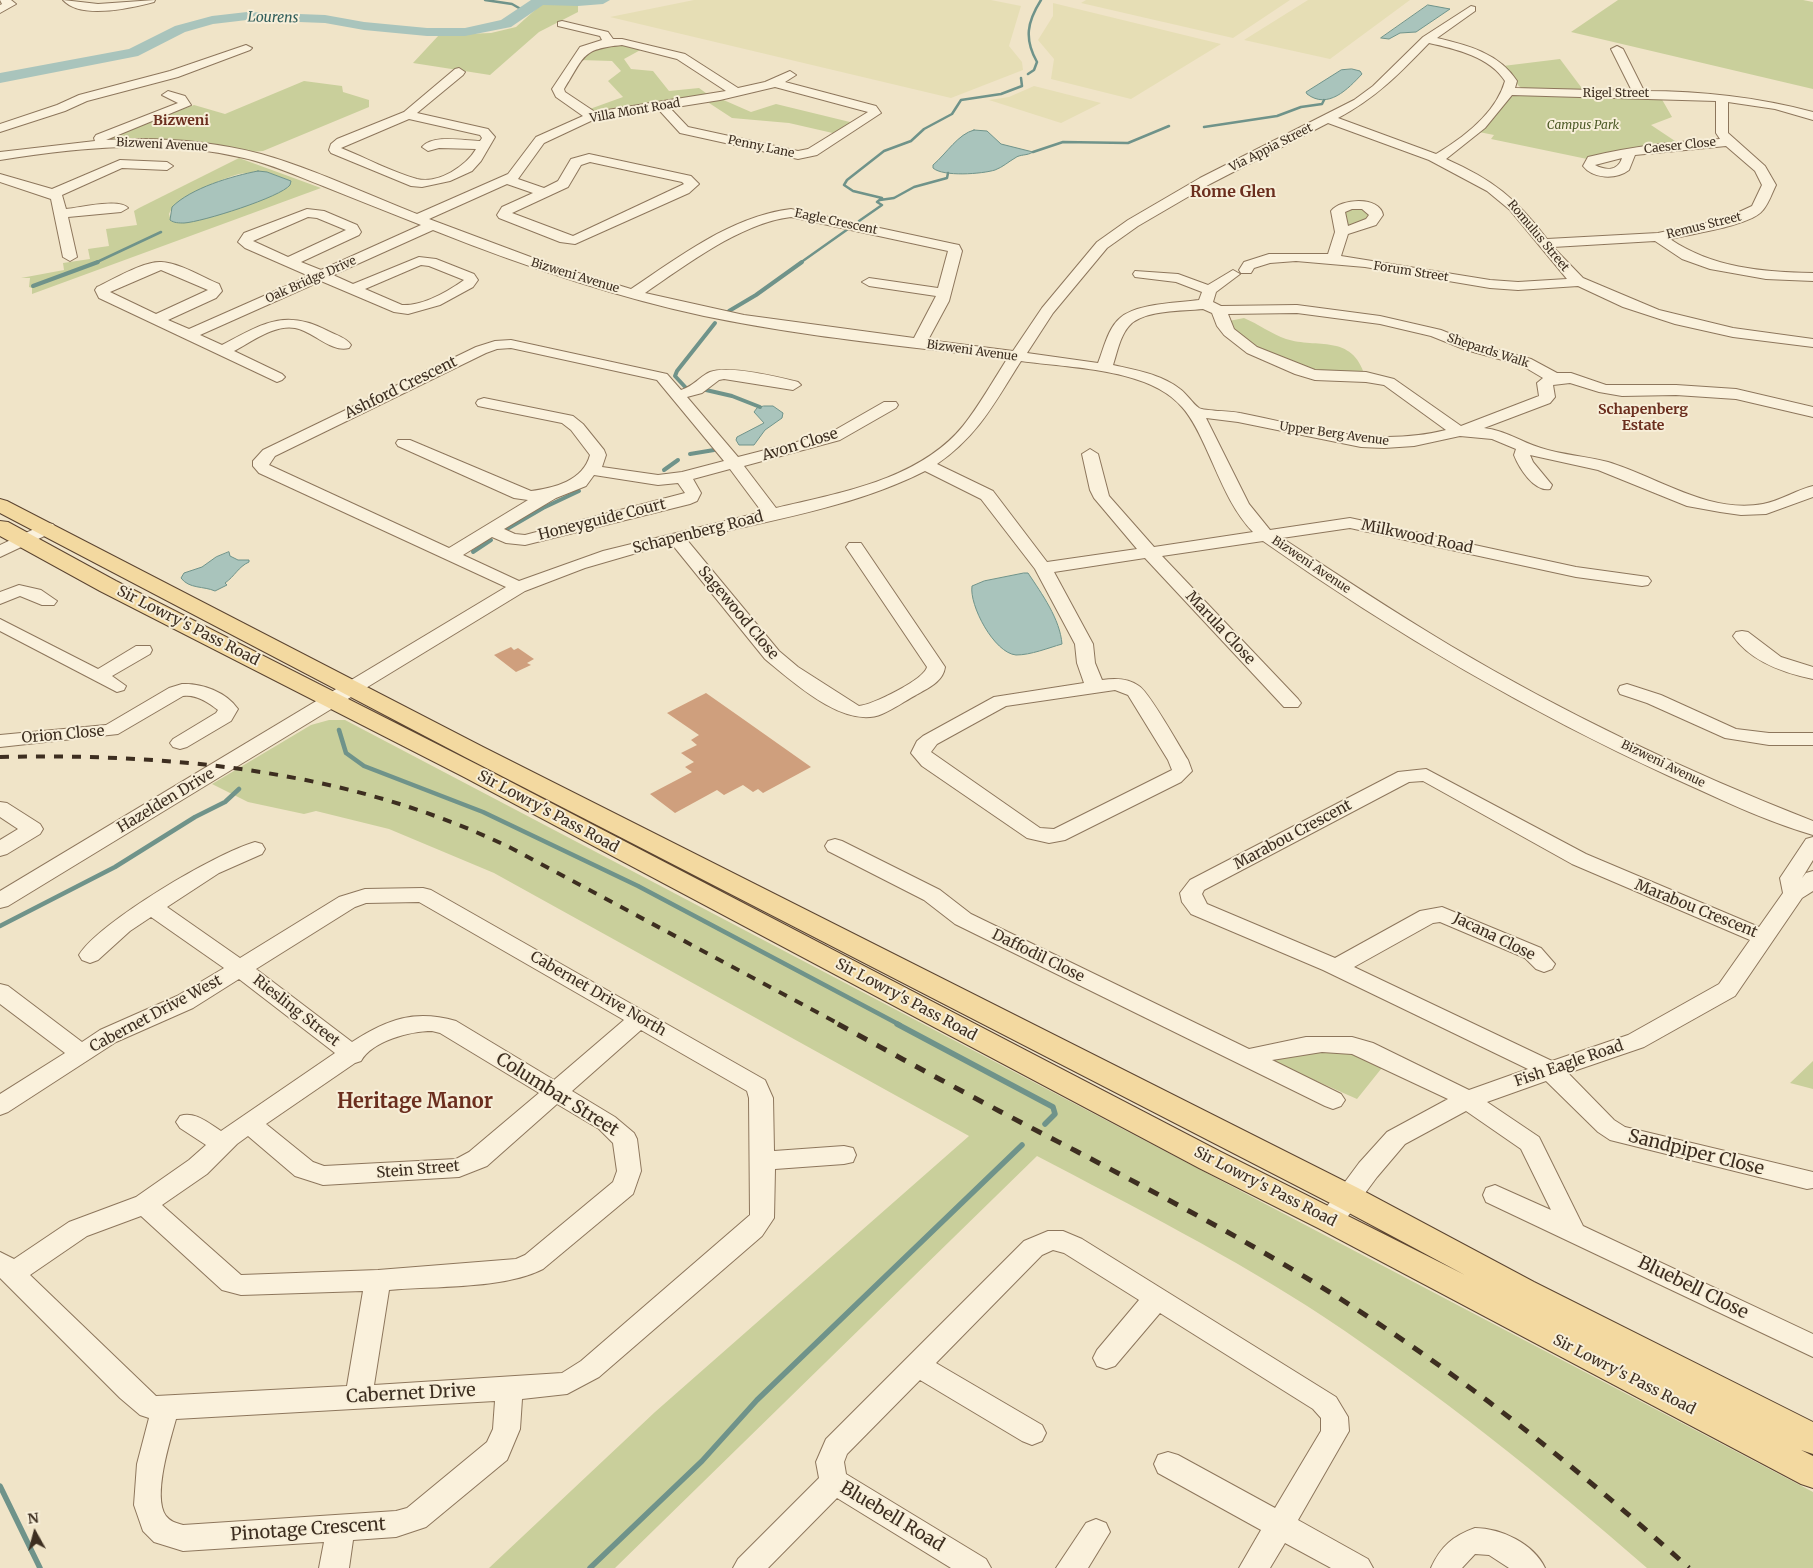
<!DOCTYPE html>
<html>
<head>
<meta charset="utf-8">
<style>
	body { margin:0 }
	#map { position:relative; width:1813px; height:1568px; overflow:hidden; background:#f0e4c8; font-family:Merriweather,serif }
	canvas { display:block }
	.north { position:absolute; left:10px; top:1508px; width:50px; height:50px; -webkit-text-stroke:4px #f7eed8; paint-order:stroke; rotate:353deg; font-size:14px; font-weight:700; line-height:20px; text-align:center; color:#3d2e20 }
	.north::after { content:''; display:block; margin:auto; width:18px; height:22px; background:#3d2e20; clip-path:polygon(50% 0,100% 100%,50% 72%,0 100%) }
</style>
</head>
<body>
<div id="map">
<canvas width="1813" height="1568"></canvas>
<div class="north">N</div>
</div>
<script>
const context = document.querySelector('canvas').getContext('2d');
context.lineJoin = 'round';
function fill(path, color) { context.fillStyle = color; context.fill(path, 'evenodd'); }
function trace(path, color, width, dash) { context.strokeStyle = color; context.lineWidth = width; context.lineCap = dash ? 'butt' : 'round'; context.setLineDash(dash || []); context.stroke(path); }
function drawText(font, color, halo, rows, align = 'center') {
  context.font = font + ' Merriweather,serif'; context.lineWidth = 4; context.setLineDash([]); context.textBaseline = 'middle'; context.strokeStyle = halo; context.fillStyle = color; for (const [text, x, y, turn = 0] of rows) {
    context.save(); context.translate(x, y); context.rotate((+turn || 0) * Math.PI / 180); context.textAlign = isNaN(turn) ? turn : align; if (halo) context.strokeText(text, 0, 0); context.fillText(text, 0, 0); context.restore();
  }
}
fill(new Path2D(`
	M694,0H991L1021,6L1009,46L1022,62L1023,70L951,98L610,17Z
	M1086,0H1290L1233,38L1081,3Z
	M1308,0H1410L1330,59L1244,40Z
	M1053,3L1221,44L1131,99L1051,79L1054,59L1038,40L1053,16Z
	M1034,86L1101,103L1061,123L989,100L1009,97Z`), '#e6deb5');
fill(new Path2D(`
	M1618,0H1803L1813,2V89L1571,32Z
	M544,2L578,4V12L539,32L490,75L413,63L439,35L491,33L516,27Z
	M617,43L644,48L624,59L631,69L653,71L669,91L699,88L710,96L596,112L587,110L623,97L608,81L621,71L612,61L580,60L587,49Z
	M1560,59L1584,91L1524,90C1516,86 1511,73 1503,66Z
	M304,81L342,86L343,92L369,100V107L263,151L251,152L97,141L194,105L225,114Z
	M1515,95L1660,96L1672,117L1651,125L1678,143L1656,145L1587,159L1491,139L1494,135L1479,132L1511,97Z
	M719,98L751,112L776,104L854,123L837,134L789,123L732,118L706,101Z
	M239,158L321,188L32,294V288L29,287L30,278H21L64,270L63,263L90,259L88,249L109,246L106,229L137,225L134,211L139,208ZM267,172L291,181L290,185C279,198 188,227 171,221L169,214C174,199 223,178 239,174C248,172 258,173 267,172Z
	M1349,207L1370,210L1369,220L1347,227L1344,210Z
	M1244,318C1258,324 1272,334 1286,339C1317,349 1352,333 1365,376L1328,375L1310,369V367L1306,369L1241,341L1229,321Z
	M329,720H345L1813,1492V1568H1647C1544,1478 1438,1393 1324,1317C1233,1257 1134,1207 1037,1156L615,1568H489L655,1412L969,1136L494,873L389,829L316,811L304,814L248,802L212,784L311,725Z
	M1342,1048L1385,1064L1357,1099L1314,1080L1304,1082L1275,1064L1277,1058Z
	M1813,1061V1089L1790,1083Z`), '#c9cf9b');
const water = new Path2D(`
	M1428,5L1450,9L1416,32L1400,33L1389,39L1381,38Z
	M1352,69L1360,71L1362,74C1348,89 1328,110 1307,94L1306,92L1341,70Z
	M974,130L987,131L1001,144L1033,152C1027,156 1020,154 1015,158C1008,162 1003,167 995,170C982,174 943,177 933,168V165C947,153 958,134 974,130Z
	M258,171L267,172L291,181L290,185C281,197 202,222 184,223C179,223 174,223 170,220L172,207C191,188 232,176 258,171Z
	M764,406H773L783,413L782,418L765,430L754,445H739L736,440L737,437L764,423L754,412L757,408Z
	M229,552L230,556L238,560H249V562C238,567 235,576 225,583L227,585L215,591C204,586 189,589 181,578L184,573L202,567L216,557Z
	M1024,573H1028C1042,594 1060,619 1062,644C1048,648 1031,655 1016,655C994,653 969,605 972,586L984,581Z`);
fill(water, '#a9c4bc');
trace(water, '#6f938a', 1);
trace(new Path2D(`
	M485,0L512,4L526,12
	M1028,74L1034,70L1037,62C1024,39 1027,22 1041,0
	M1204,127L1277,116L1301,107L1322,104L1324,100
	M1033,152L1063,142L1128,143L1169,126
	M880,200L894,198L914,187L947,178L948,173
	M859,221L882,205L877,202L882,198L853,191L844,185L847,180L884,151L911,141L924,129L952,114L961,100L1001,94L1022,86L1021,78
	M95,263L161,232
	M800,263L848,229`), '#6f938a', 2.5);
trace(new Path2D(`
	M33,286L98,262
	M729,311L756,295L802,262
	M687,389L675,376L677,371L715,323
	M706,390L732,396L760,407
	M690,454L714,450
	M664,470L678,460
	M507,529L543,508L579,491
	M473,552L491,540`), '#6f938a', 4);
trace(new Path2D(`
	M339,730L346,753L364,766L483,812L638,886L900,1025
	M0,926L115,867L195,817L225,802L239,789`), '#6f938a', 4.5);
trace(new Path2D(`
	M897,1024L1053,1107L1055,1114L1045,1124
	M0,1486L40,1568
	M590,1568L702,1461L757,1400L1022,1145`), '#6f938a', 5.5);
fill(new Path2D(`
	M531,0H610L603,4L578,6L543,5L511,27L465,36H427L364,30L325,23L247,20L213,24L185,32L138,56L0,83V73L129,49L175,26L212,16L247,12L325,15L364,22L427,28H465L501,20Z`), '#a9c4bc');
fill(new Path2D(`
	M511,647L514,650L518,648L534,659L527,663L531,665L516,672L494,655Z
	M706,693L743,719L811,767L763,793L758,789L753,792L743,785L724,795L717,790L675,813L650,794L692,772L685,767L694,762L681,753L697,745L691,740L699,735L667,713Z`), '#cf9f7d');
const minor = new Path2D(`
	M0,0H11L16,4L0,13V5L2,4Z
	M63,0L98,4L155,0L154,2C131,8 81,20 63,0Z
	M1471,6L1475,7V11L1437,38C1467,45 1499,53 1517,81L1515,88L1632,91L1611,49L1617,46L1623,49L1644,91C1702,91 1757,97 1813,112V120L1775,109L1728,102V133L1765,166L1776,185C1772,193 1769,203 1763,210C1751,226 1690,234 1670,239C1713,268 1762,272 1813,273V281L1766,279L1710,269L1682,259L1655,241L1553,247L1583,278L1659,310L1733,328L1813,339V347L1733,337L1675,324L1623,307L1578,286L1518,290L1490,288L1365,267L1296,261L1270,263L1254,268L1251,273H1241L1239,270L1244,262L1269,254H1328L1335,232L1331,211C1341,198 1380,196 1383,215L1376,225L1348,234L1341,256L1490,280L1518,282L1567,279L1510,210L1487,191L1429,160L1328,123L1210,184L1138,226L1107,248L1053,313L1027,353L1098,363C1104,348 1108,328 1120,318C1137,303 1178,303 1199,300L1202,292L1176,282L1135,277L1133,274L1135,271L1178,274L1208,285L1233,270L1240,274L1216,292L1213,302L1221,306L1297,305L1380,316L1441,330L1476,344L1531,359L1557,373H1571L1606,385H1676L1736,389L1813,407V417L1736,399L1676,395L1622,396L1599,392L1570,383L1553,385L1555,397L1550,403L1484,428C1505,430 1521,442 1541,448C1562,455 1586,456 1608,462C1658,477 1708,514 1763,504C1780,501 1796,490 1813,486V497L1766,514L1741,515L1720,512L1687,506L1598,470L1530,455L1533,462L1552,485L1550,489C1534,492 1519,468 1514,455L1516,449L1492,439L1460,436L1414,446L1384,448L1361,447L1238,422L1206,418L1249,504L1270,530L1350,518L1576,567L1648,577L1651,581L1648,585L1642,586L1576,577L1350,528L1282,538C1338,575 1394,612 1451,646C1567,715 1688,772 1813,821V835C1764,821 1716,797 1669,776C1527,711 1391,631 1263,541L1162,556L1298,699L1301,703L1298,707H1284L1145,558L1054,572L1093,644L1095,663L1102,680C1115,678 1128,678 1139,686C1150,693 1179,746 1188,760L1192,771L1181,782L1065,840L1049,843L1027,838L922,766L911,753L917,741L923,736L994,697L1084,683L1077,663L1075,644L1035,569L981,499L925,471C852,508 766,521 687,540L779,651L798,667L859,706C872,705 924,680 927,667L846,547L849,543H861L945,667C943,682 928,688 916,695C905,701 894,709 882,714C845,730 793,682 765,659L671,543L585,568L525,591L8,906L0,908V891L506,587L259,473L253,466V461L263,450L476,347L495,341L511,340L667,374L681,390C694,386 699,377 710,372C729,365 778,377 798,382L801,385L793,390L724,379L719,380L702,393L687,397L738,457L828,434L884,402H896L898,405L896,408L840,440L744,466L776,508C839,493 919,480 963,426C979,406 993,381 1007,359C907,346 804,337 704,316C611,296 521,265 433,230L333,275L353,284L419,257L436,259L474,274L478,280L473,287L440,305L408,314L394,312L321,281L200,335L222,345C262,324 285,308 328,331C336,335 347,338 351,345L349,348C331,353 313,331 295,328C275,324 251,342 234,351L282,374L285,377L282,380L277,382L99,298L95,290L97,287C114,279 144,261 161,262C180,263 202,277 219,284L222,291L216,298L168,320L189,329L309,276L245,248L238,242L244,233L307,209L324,211L357,225L361,232L359,235L301,262L321,270L421,225C388,212 355,199 323,186C297,176 271,164 244,158C164,139 81,147 0,160V152L95,141L94,138L96,135L178,103L162,95L168,91L185,96L191,105L106,140C158,137 211,141 261,154C314,169 366,194 417,214L508,174L536,137L583,116L556,97L552,89L580,47L602,40L600,36L558,26V22L562,21L608,32L613,39H622L685,54L738,88L765,82L790,71L796,75L785,82L876,106L881,113L817,155L798,159L680,133L659,110L593,120L544,143L518,179L544,188L558,181L571,159L589,154L691,176L699,184L689,193L575,244L560,242L499,218L497,215L502,207L533,193L507,184L429,219L552,265L631,289C679,257 732,216 791,209L954,244L959,245L962,251L949,301L928,340L1013,351L1042,308L1097,242L1128,220L1200,178L1354,100L1373,86L1423,37ZM1429,43C1456,49 1490,57 1505,81C1496,113 1463,138 1436,154L1338,118C1376,98 1400,73 1429,43ZM622,45L677,59L726,91L595,112L565,92L564,89C585,56 581,49 622,45ZM775,87L868,112L808,149L798,151L688,127L670,108L720,100ZM1512,95L1716,101V133L1720,139C1675,142 1632,146 1588,157L1583,166C1593,179 1616,180 1629,170L1635,155L1726,146L1755,171L1762,185L1752,206L1724,219L1658,233L1547,239C1516,198 1493,180 1446,159L1485,128ZM1622,158C1618,171 1606,171 1595,165ZM590,162L682,182L684,184L573,236L512,213L568,187L581,165ZM1352,209H1362L1369,215L1366,219L1348,226L1345,212ZM308,217L317,218L346,230L288,257L253,241ZM791,217L948,251L938,288L869,278L862,282L869,286L936,296L914,338L744,315L645,293C686,265 741,223 791,217ZM421,265L429,266L464,280C447,292 423,306 402,305L365,289ZM161,270L208,290L156,314L110,292ZM1203,309L1212,313L1217,326L1224,335L1247,353L1295,374L1315,380L1366,382L1384,385L1446,430C1373,448 1311,427 1240,413C1232,411 1204,411 1199,408C1192,403 1187,394 1180,389C1161,374 1135,370 1113,365C1117,353 1120,336 1129,326C1142,310 1184,311 1203,309ZM1297,313L1380,324L1431,336L1466,350L1521,365L1543,378L1537,383L1539,396L1461,426L1394,379L1366,372L1315,370L1257,347L1234,329L1228,314ZM511,348L657,380L724,461L682,472L658,475L602,467L606,455L604,450L583,424L573,416L484,398L478,400L476,403L478,406L562,423L571,430L590,455C583,481 554,488 531,491L410,440H398L396,443L398,446L514,498L528,500L449,548L269,465L275,456L486,353L497,349ZM1021,361C1069,368 1149,368 1182,407C1192,418 1199,433 1205,446C1219,476 1230,508 1253,532L1154,547L1109,496L1098,454L1090,449L1082,454L1090,490L1094,498L1137,549L1047,562L993,491L937,464C978,436 995,402 1021,361ZM730,469L762,512L603,551L519,581L463,555L492,537L506,543L525,545L690,504L697,501L701,493L693,479ZM594,475L658,485L678,483L685,493L525,535L515,534L504,529L556,498L586,486ZM1115,690L1128,695L1168,760L1172,770L1054,829L1040,828L931,752L937,744L1006,706Z
	M246,45L252,48L250,50L178,77L87,101L65,111L0,132V124L57,105L79,95L170,71Z
	M459,68L465,72L463,75L417,113L488,129L495,137L481,161L472,171L450,181L422,187L411,186L331,153L329,150L331,144L337,139L404,112L455,69ZM409,119L480,135L482,138L480,141C465,141 433,134 422,147L428,151L439,148L476,149C466,166 439,184 417,179C392,172 366,158 341,148Z
	M120,160L167,162L173,166L167,170L122,168L62,195L66,209C79,208 119,198 128,208L121,212L68,217L77,257L70,261L63,257L51,199L0,182V174L52,189Z
	M47,523L53,524L56,528L53,532L0,557V545Z
	M19,585L41,590L57,601L54,605H42L20,596L0,604V592Z
	M0,619L98,669L136,646H150L152,650L150,654L112,676L126,686L124,690L117,692L0,631Z
	M1742,631L1748,632L1781,657L1813,667V679C1784,673 1751,662 1733,636L1736,632Z
	M182,684C202,683 226,692 238,709L231,721L187,747L180,749L173,747L170,743L173,739L216,713L218,710C208,702 196,694 183,696L118,734L0,747V735L106,725L169,688Z
	M1627,684L1661,695L1736,729L1769,733H1813V745H1769L1725,738L1647,703L1620,694L1618,690L1620,686Z
	M1426,769L1586,854L1759,927L1783,893L1780,878L1806,839L1813,837V860L1802,878L1806,873L1813,871V891L1802,898L1735,996L1644,1047L1568,1073L1614,1120L1625,1127L1813,1172V1188L1807,1189L1610,1140L1598,1132L1546,1081L1487,1102L1539,1137L1583,1226L1813,1334V1357L1486,1202L1483,1195L1486,1188L1495,1185L1551,1210L1521,1149L1466,1111L1405,1144L1377,1177L1340,1227L1331,1230L1322,1227L1318,1220L1322,1213L1359,1163L1387,1132L1448,1099L1352,1054L1322,1052L1272,1060L1341,1094L1345,1100L1341,1106L1333,1109L1325,1106L955,924L924,900L828,851L825,846L828,841L835,839L842,841L940,890L971,914L1249,1049L1306,1037H1352L1373,1043L1469,1090L1528,1069L1323,970L1191,914L1182,902L1180,893L1190,880L1398,772ZM1423,781L1572,864L1750,940L1719,984L1628,1035L1552,1061L1354,967L1433,923L1440,922L1525,958L1536,969L1544,972L1552,969L1555,964L1541,948L1442,907L1420,911L1335,958L1207,904L1202,894L1204,890L1409,782Z
	M0,802L7,803L40,824L43,829L40,834L7,854L0,856V840L18,829L0,817Z
	M255,842L262,844L265,849L262,854L219,873L167,907L240,958L339,897L365,889L423,888L431,890L765,1080L773,1098L774,1151L844,1146L853,1148L856,1155L853,1162L844,1164L775,1169L774,1218L762,1236L599,1377L567,1394L522,1399L520,1429L507,1460L426,1527L396,1537L353,1540L349,1568H319L324,1542L183,1551L154,1542L143,1531L134,1505L137,1464L149,1418L140,1415L120,1398L0,1278V1252L14,1259L69,1222L136,1197L189,1160L206,1145L180,1128L176,1122L180,1116C195,1111 208,1123 221,1131L335,1053L239,979L193,1008L116,1042L8,1112L0,1115V1094L65,1053L0,1004V984L8,986L82,1042L100,1030L177,996L224,968L151,917L130,931L98,960L90,963L82,960L79,955C99,922 216,853 255,842ZM419,902L624,1020L554,1080L456,1021C415,1009 387,1019 352,1042L256,969L355,907L366,903ZM641,1030L747,1091L749,1098L750,1215L581,1361L562,1373L374,1385L389,1290C434,1286 504,1289 543,1269L633,1194L641,1171L637,1139L634,1133L615,1117L572,1091ZM432,1031L440,1033L539,1093L469,1152L456,1159L324,1166L313,1162L266,1124L355,1063L361,1061C372,1041 410,1031 432,1031ZM557,1104L599,1129L613,1143L617,1171L613,1182L525,1255L516,1259L378,1270L241,1275L162,1205L207,1174L237,1144L248,1136L295,1176L323,1185L459,1177L487,1166ZM141,1216L222,1290L241,1295L363,1291L347,1386L156,1396L30,1275L87,1236ZM495,1401L493,1429L487,1442L407,1508L396,1511L183,1525C176,1523 171,1522 166,1516C152,1497 170,1441 176,1419Z
	M1048,1231H1063L1082,1239L1336,1397L1348,1417L1349,1431L1298,1520L1368,1559L1373,1568H1331L1285,1543L1270,1568H1239L1261,1530L1158,1473L1154,1464L1158,1455L1168,1452L1178,1455L1275,1508L1321,1431V1418L1313,1409L1160,1313L1115,1366L1106,1369L1097,1366L1093,1358L1097,1350L1139,1300L1064,1253L1053,1250L1042,1255L936,1363L1042,1425L1046,1433L1042,1441L1032,1445L1022,1441L920,1380L847,1454L844,1462L846,1474L986,1559L991,1568H951L837,1498L768,1568H733L738,1559L819,1478L816,1462L826,1439L1024,1241Z
	M1096,1519L1106,1523L1110,1532L1088,1568H1056L1086,1523Z
	M1475,1528C1501,1528 1534,1544 1545,1568H1509L1489,1555L1475,1554L1462,1568H1431C1441,1546 1453,1536 1475,1528Z`);
const major = new Path2D(`
	M0,499L7,501L483,747L1358,1188L1534,1282L1813,1422V1454L1801,1450L1813,1456V1488L1801,1484L1320,1229L1199,1168L464,777L100,591L0,536V521L8,522L116,581L482,767L1221,1152L1465,1275L1336,1206L465,757L0,513Z`);
trace(minor, '#8d765c', 2);
trace(major, '#5b4430', 2);
fill(minor, '#faf1dc');
fill(major, '#f3d9a0');
trace(new Path2D(`
	M0,757C174,753 353,771 511,848L841,1025`), '#3d2e20', 4, [9, 9]);
trace(new Path2D(`
	M838,1024C917,1067 996,1110 1076,1151C1165,1198 1254,1244 1339,1298C1464,1377 1579,1469 1689,1568`), '#3d2e20', 5, [11, 11]);
drawText('12px', '#3d2e20', '#f7eed8', [
	["Rigel Street",1616,94],
	["Villa Mont Road",635,111,-10],
	["Bizweni Avenue",162,145,3],
	["Caeser Close",1680,146,-6],
	["Penny Lane",761,147,12],
	["Via Appia Street",1271,148,-27],
	["Eagle Crescent",836,222,12],
	["Remus Street",1704,226,-14],
	["Romulus Street",1538,236,50],
	["Forum Street",1411,272,9],
	["Bizweni Avenue",575,276,17],
	["Oak Bridge Drive",311,280,-24],
	["Bizweni Avenue",972,351,8],
	["Shepards Walk",1488,351,18],
	["Upper Berg Avenue",1334,434,8],
	["Bizweni Avenue",1311,565,34],
	["Bizweni Avenue",1663,764,26]
]);
drawText('italic 12px', '#4d5a26', '#f7eed8', [
	["Campus Park",1583,126]
]);
drawText('italic 14px', '#2f5d5a', '#f7eed8', [
	["Lourens",273,18,1]
]);
drawText('bold 14px', '#6b2e1e', '#f7eed8', [
	["Bizweni",181,121],
	["Schapenberg",1643,410],
	["Estate",1643,426]
]);
drawText('15px', '#3d2e20', '#f7eed8', [
	["Ashford Crescent",401,388,-26],
	["Avon Close",800,445,-17],
	["Honeyguide Court",602,520,-14],
	["Schapenberg Road",698,533,-14],
	["Milkwood Road",1417,537,12],
	["Sagewood Close",738,613,50],
	["Sir Lowry's Pass Road",188,626,27],
	["Marula Close",1220,628,47],
	["Orion Close",63,735,-5],
	["Hazelden Drive",166,801,-31],
	["Sir Lowry's Pass Road",548,812,28],
	["Marabou Crescent",1293,835,-28],
	["Marabou Crescent",1696,909,22],
	["Jacana Close",1494,937,26],
	["Daffodil Close",1038,956,26],
	["Cabernet Drive North",598,994,30],
	["Sir Lowry's Pass Road",906,1000,28],
	["Riesling Street",296,1011,38],
	["Cabernet Drive West",156,1014,-28],
	["Fish Eagle Road",1569,1064,-19],
	["Stein Street",418,1170,-5],
	["Sir Lowry's Pass Road",1265,1187,27],
	["Sir Lowry's Pass Road",1624,1375,27]
]);
drawText('bold 16px', '#6b2e1e', '#f7eed8', [
	["Rome Glen",1233,192]
]);
drawText('18px', '#3d2e20', '#f7eed8', [
	["Columbar Street",557,1095,32],
	["Sandpiper Close",1696,1153,14],
	["Bluebell Close",1693,1288,26],
	["Cabernet Drive",411,1394,-3],
	["Bluebell Road",892,1517,31],
	["Pinotage Crescent",308,1530,-4]
]);
drawText('bold 20px', '#6b2e1e', '#f7eed8', [
	["Heritage Manor",415,1102]
]);
</script>
</body>
</html>
